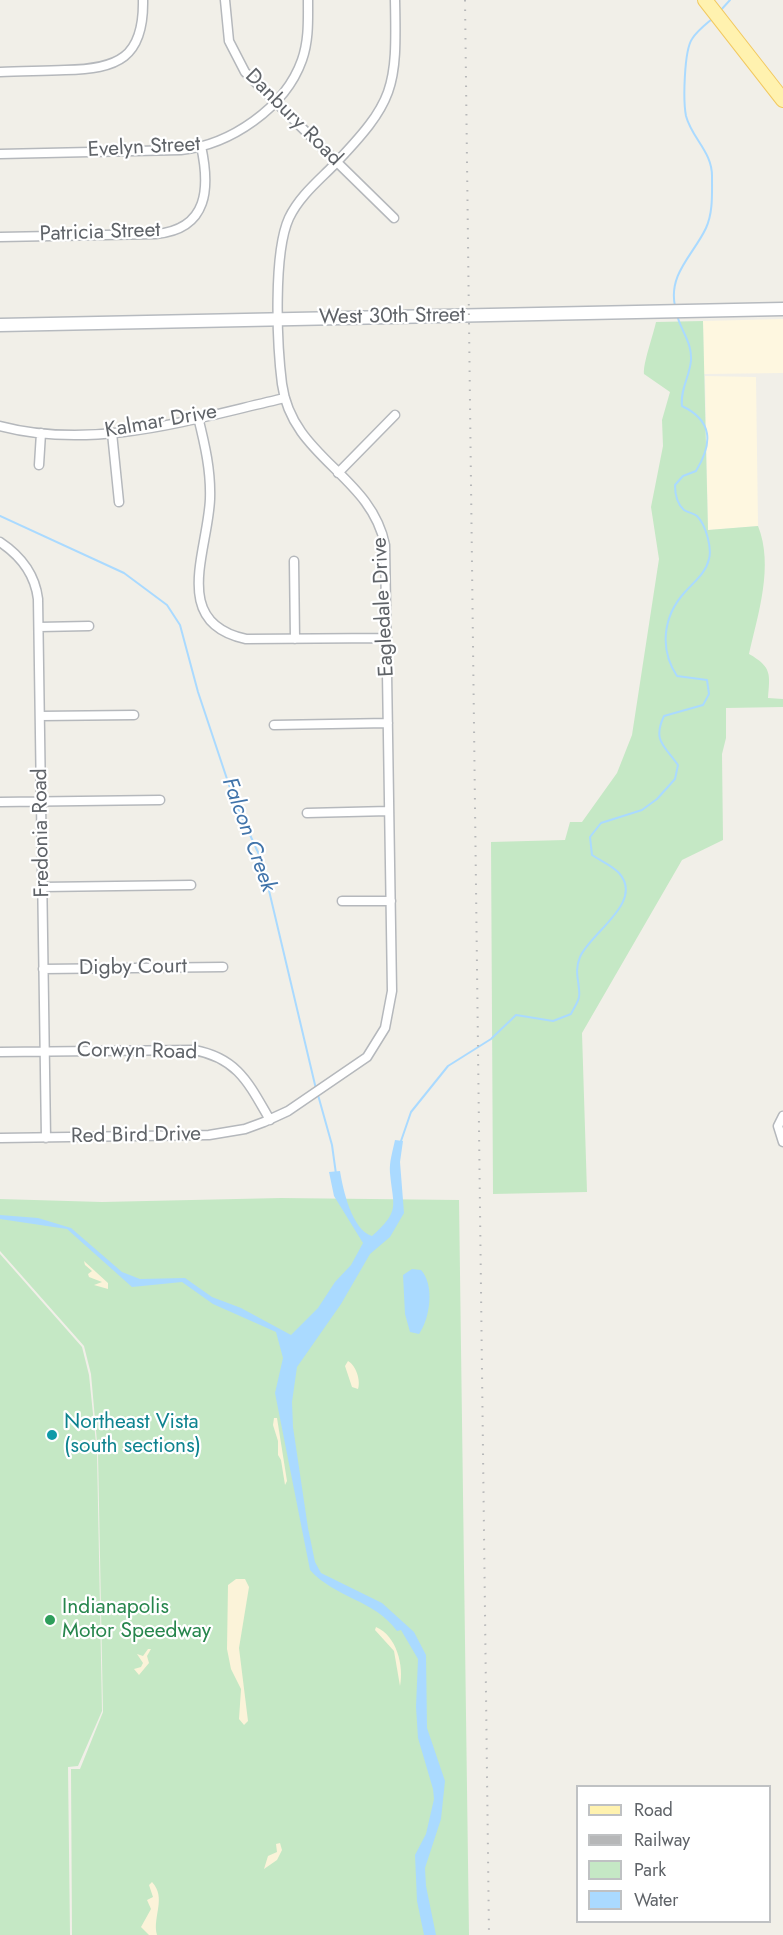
<!DOCTYPE html>
<html>
<head>
<meta charset="utf-8">
<style>
	body { margin:0 }
	#map { position:relative; width:783px; height:1935px; overflow:hidden; background:#f1efe8; font-family:Jost,sans-serif }
	canvas { display:block }
	.legend { position:absolute; left:576px; top:1785px; width:195px; height:138px; box-sizing:border-box; background:#fff; border:2px solid #bfc1c3; margin:0; padding:8px 10px; list-style:none; font-size:18px; color:#5f6368 }
	.legend li { display:flex; align-items:center; gap:12px; height:30px }
	.legend b { width:30px; border:2px solid #bfc1c3 }
</style>
</head>
<body>
<div id="map">
<canvas width="783" height="1935"></canvas>
<ul class="legend">
<li><b style="height:8px;background:#fff2af"></b>Road</li>
<li><b style="height:8px;background:#b6b7b8"></b>Railway</li>
<li><b style="height:16px;background:#c5e8c5"></b>Park</li>
<li><b style="height:16px;background:#aadaff"></b>Water</li>
</ul>
</div>
<script>
const context = document.querySelector('canvas').getContext('2d');
context.lineJoin = 'round';
function fill(path, color) { context.fillStyle = color; context.fill(path, 'evenodd'); }
function trace(path, color, width, dash) { context.strokeStyle = color; context.lineWidth = width; context.lineCap = dash ? 'butt' : 'round'; context.setLineDash(dash || []); context.stroke(path); }
function drawText(font, color, halo, rows, align = 'center') {
  context.font = font + ' Jost,sans-serif'; context.lineWidth = 4.5; context.setLineDash([]); context.textBaseline = 'middle'; context.strokeStyle = halo; context.fillStyle = color; for (const [text, x, y, turn = 0] of rows) {
    context.save(); context.translate(x, y); context.rotate((+turn || 0) * Math.PI / 180); context.textAlign = isNaN(turn) ? turn : align; if (halo) context.strokeText(text, 0, 0); context.fillText(text, 0, 0); context.restore();
  }
}
fill(new Path2D(`
	M783,319V373L704,374L703,321Z
	M705,376L756,377L758,526L708,530Z`), '#fef7e0');
fill(new Path2D(`
	M703,321L708,530L758,526C774,566 758,614 749,654C772,667 770,674 768,698L783,699V707L726,708V738L722,754L723,840L682,860L582,1033L587,1192L493,1194L491,842L565,840L570,822H582L617,773L632,735L659,559L651,507L663,446L662,420L670,392L644,374C643,363 653,336 656,322Z
	M281,1198L459,1200L469,1935H72L71,1769H80L103,1712L98,1453L91,1374L84,1346L0,1251V1199L102,1202Z
	M0,1254L82,1347L89,1375L97,1453L102,1711L78,1766L68,1767L70,1935H0Z`), '#c5e8c5');
fill(new Path2D(`
	M84,1261L108,1283V1289L94,1285L102,1282L89,1277L88,1274L92,1271L85,1265Z
	M348,1361C356,1365 361,1381 358,1389L352,1387L345,1366Z
	M274,1418H277L287,1481L285,1485L281,1460L278,1455V1441L273,1425Z
	M236,1579H245L249,1587L239,1648L248,1721L244,1725L239,1719L241,1689L231,1669L227,1649L228,1585Z
	M376,1627C397,1636 404,1666 400,1686L394,1651L375,1630Z
	M148,1649H151L147,1656L149,1663L139,1675L134,1669L141,1667L143,1663L137,1654L143,1656Z
	M280,1843L282,1850L277,1860L264,1869L268,1856L277,1852L276,1844Z
	M152,1882C167,1898 152,1917 157,1935H149L141,1927L151,1909L147,1900L153,1897L149,1885Z`), '#fbf3d9');
fill(new Path2D(`
	M395,1140L403,1141L400,1162L404,1213L390,1237L370,1254L341,1304L297,1367L292,1402L293,1427L308,1528L315,1562L321,1573L382,1603L414,1632L426,1655L427,1728L445,1781L441,1819L425,1868L426,1886L436,1935H424L417,1901L415,1855L426,1834L434,1799L433,1789L418,1738L416,1707L418,1659L401,1630L397,1631C375,1600 335,1598 310,1570L275,1393L283,1358L276,1332L213,1304L182,1282L132,1287L67,1229L0,1219V1215L38,1218L71,1228L122,1272L140,1279L185,1278L212,1297L241,1308L291,1335L318,1308L335,1282L351,1265L363,1243L334,1196L329,1172L340,1171C343,1190 352,1230 372,1236C401,1210 393,1207 390,1173C389,1162 393,1150 395,1140Z
	M412,1269L421,1270C435,1285 430,1319 419,1334L410,1332L405,1314L403,1275Z`), '#aadaff');
trace(new Path2D(`
	M720,11L730,0
	M675,306C668,274 694,254 706,228C713,213 712,194 712,178C713,152 692,139 686,116C683,101 684,51 692,39C697,31 705,25 712,19
	M0,516L124,573L167,605L180,625L198,692L234,800L262,861L316,1089
	M318,1095L332,1145L336,1174
	M401,1141L411,1112L448,1066L491,1039L516,1015L553,1021L571,1014C573,1009 578,1003 579,997C581,985 573,973 580,957C590,933 645,902 619,873C613,866 601,861 592,855L590,837L601,823L642,810L657,799L675,779L678,765C665,746 652,741 664,716L703,705L709,694L707,680L677,676C659,649 663,616 685,592C694,582 706,573 709,559C712,548 706,525 697,516C694,513 688,513 684,510C677,504 675,494 675,485L683,476L696,471C713,443 713,421 682,406C680,389 690,376 691,360C692,342 681,331 677,315`), '#aadaff', 2);
const minor = new Path2D(`
	M225,0L229,41L245,72L394,218
	M0,72C22,71 43,71 65,70C118,69 144,58 143,0
	M0,154L181,150C230,145 285,108 302,60C309,40 308,20 308,0
	M0,237L156,234C209,229 210,187 201,146
	M198,417C205,445 211,471 210,499C208,551 170,623 246,639L387,638
	M0,426C95,451 192,419 285,398
	M112,433L119,502
	M39,465L41,433
	M338,473L395,415
	M0,542C21,556 35,574 38,599L46,1138
	M294,561L295,639
	M39,627L89,626
	M40,716L134,715
	M274,725L388,723
	M0,802L160,800
	M307,813L389,811
	M42,887L191,885
	M342,901H391
	M43,969L223,967
	M0,1052L194,1050C238,1058 249,1084 270,1120
	M783,1116L778,1126L783,1142
	M0,1138L209,1135L245,1129L264,1122L288,1111L367,1057L385,1028L392,991L385,545C371,475 292,458 282,384C277,345 273,253 289,218C299,197 317,182 333,166C395,101 397,89 395,0`);
const secondary = new Path2D(`
	M0,325L783,309`);
const primary = new Path2D(`
	M705,0L783,100`);
trace(minor, '#b5b8bc', 11);
trace(secondary, '#b6babf', 15);
trace(primary, '#f2c960', 16);
trace(minor, '#fff', 8);
trace(secondary, '#fff', 12);
trace(primary, '#fff2af', 14);
trace(new Path2D(`
	M465,0L489,1935`), '#b6b7b8', 2, [1.5, 8]);
for (const [x, y, r, color] of [
	[52,1435,6,"#0f9aa8"],
	[50,1620,6,"#2e9e5b"]
]) { const dot = new Path2D(); dot.arc(x, y, r, 0, 2 * Math.PI); context.fillStyle = color; context.fill(dot); trace(dot, '#fff', 2); }
drawText('21px', '#5f6368', '#fff', [
	["Danbury Road",293,118,45],
	["Evelyn Street",144,148,-3],
	["Patricia Street",100,233,-2],
	["West 30th Street",392,317,-1],
	["Kalmar Drive",161,422,-10],
	["Eagledale Drive",384,607,-93],
	["Fredonia Road",42,833,-91],
	["Digby Court",133,968,-1],
	["Corwyn Road",137,1052,1],
	["Red Bird Drive",136,1136,-1]
]);
drawText('21px', '#0d838f', '#fff', [
	["Northeast Vista",64,1423],
	["(south sections)",64,1447]
], 'left');
drawText('21px', '#27864d', '#fff', [
	["Indianapolis",62,1608],
	["Motor Speedway",62,1632]
], 'left');
drawText('italic 22px', '#4174aa', '#fff', [
	["Falcon Creek",248,835,70]
]);
</script>
</body>
</html>
